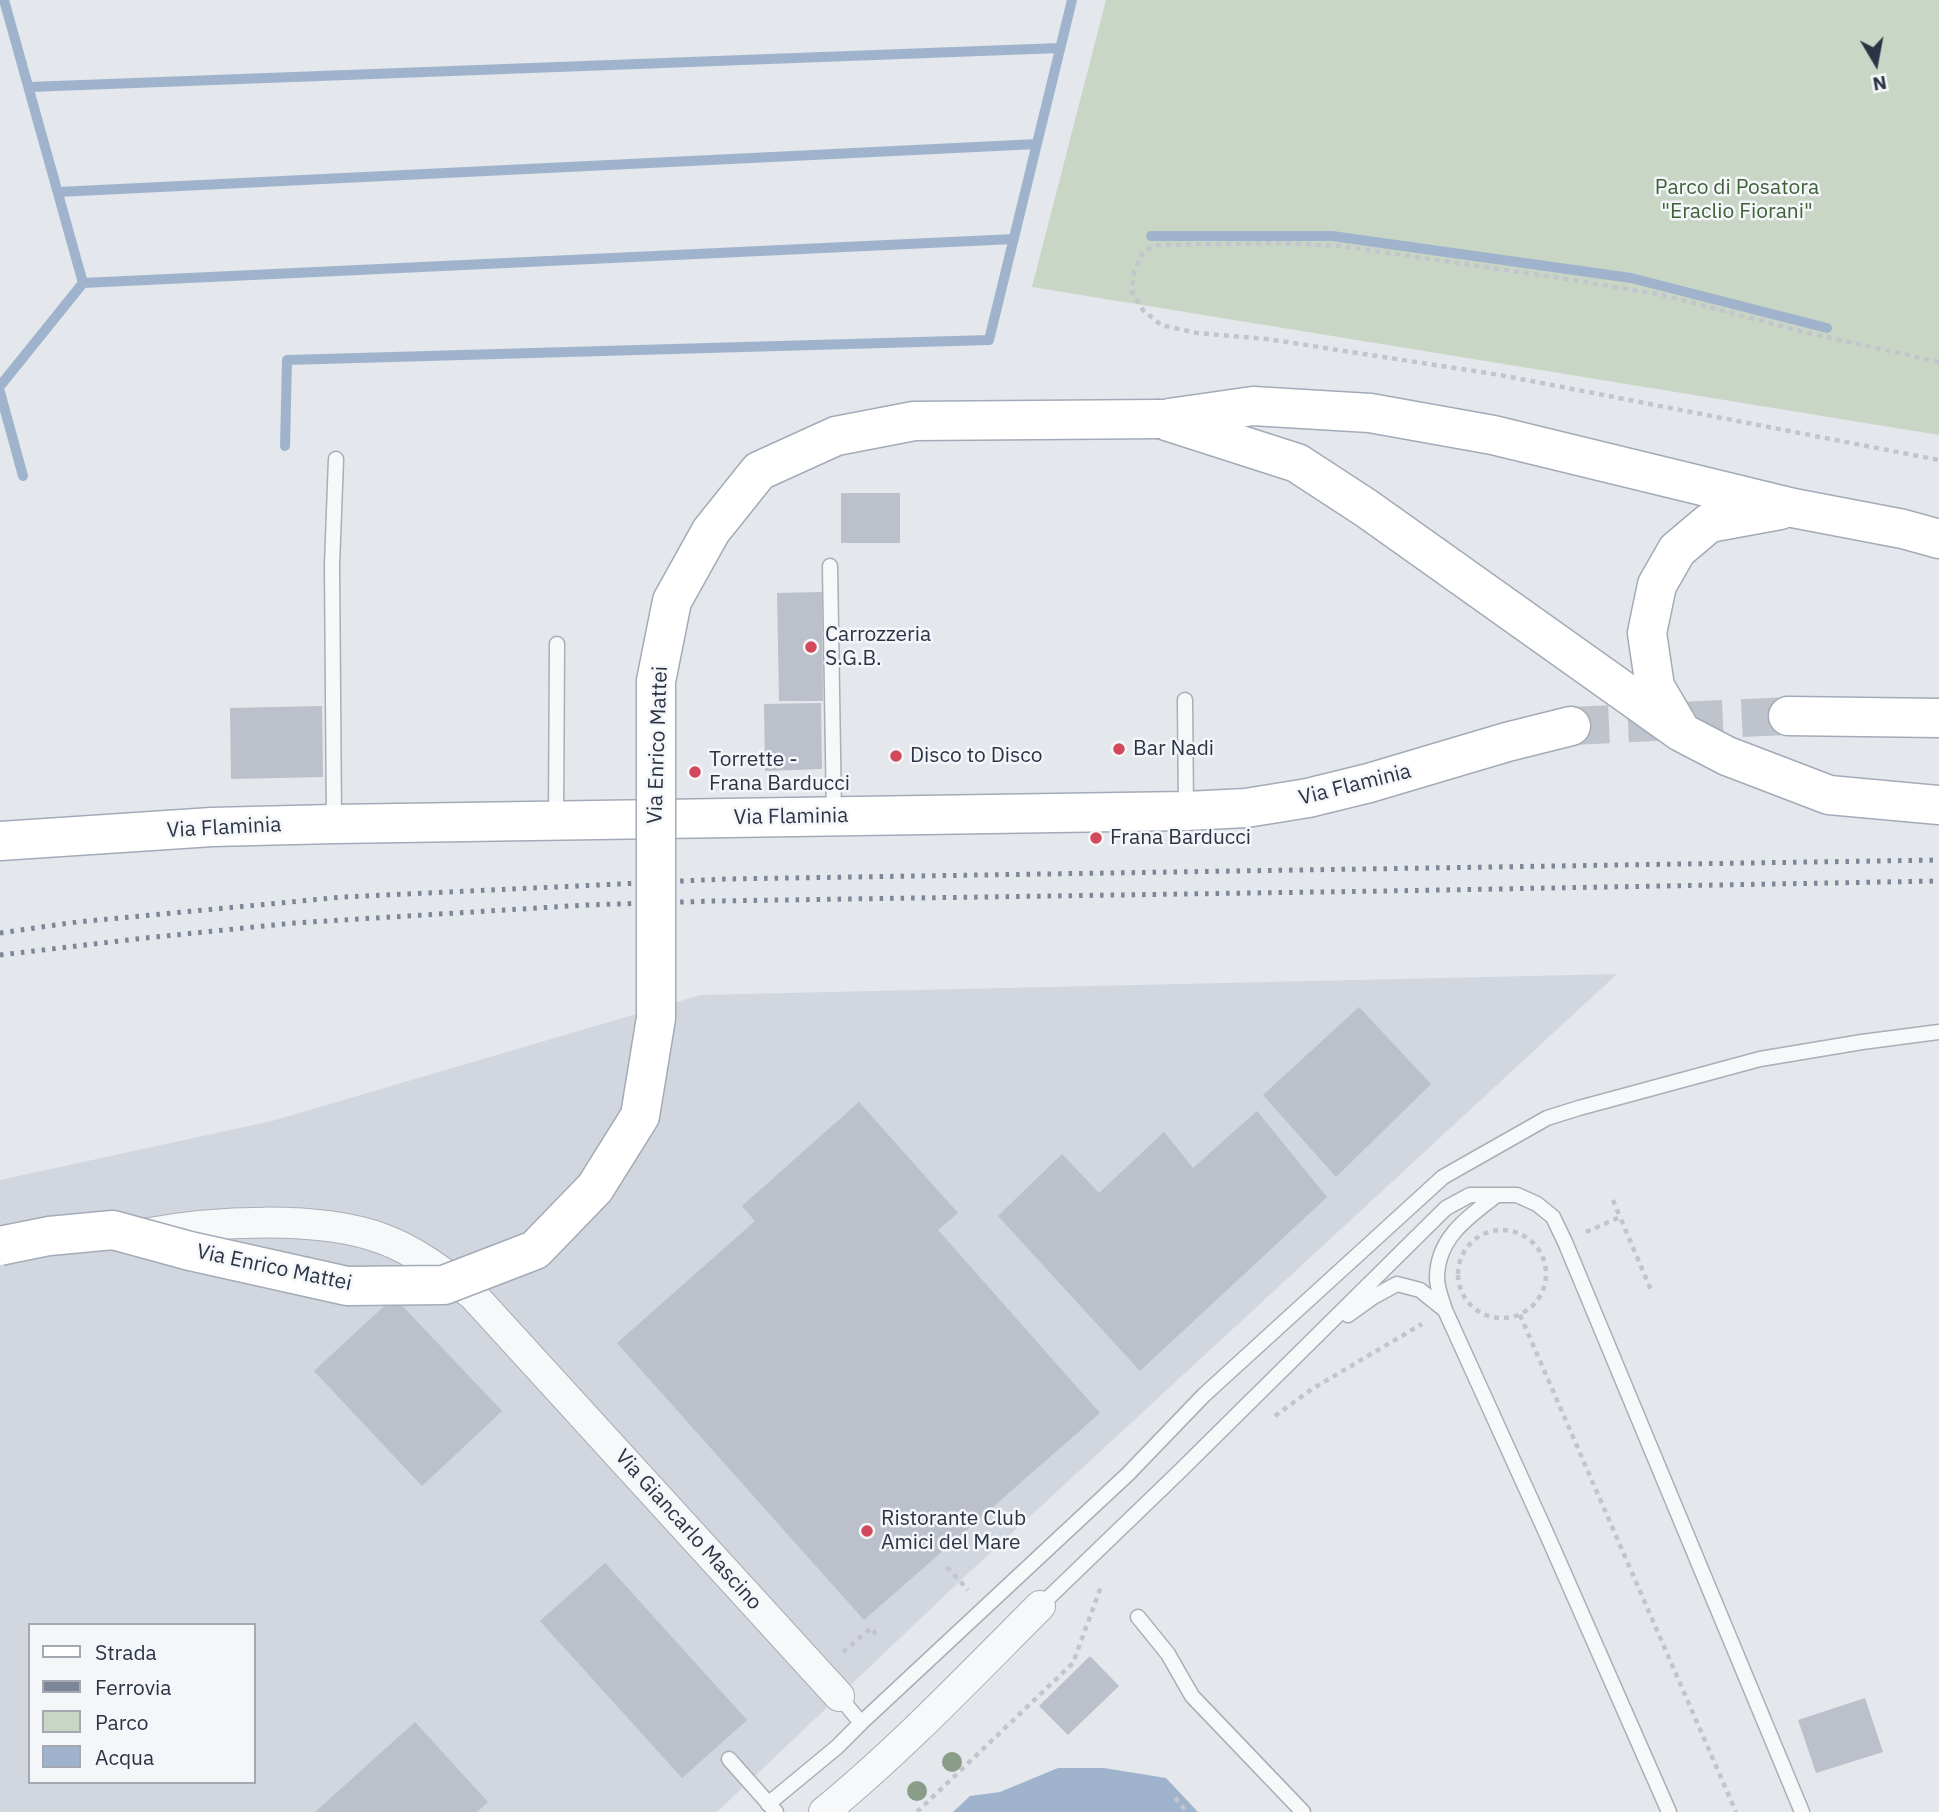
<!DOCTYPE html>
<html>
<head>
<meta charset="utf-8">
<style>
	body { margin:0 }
	#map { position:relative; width:1939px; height:1812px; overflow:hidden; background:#e4e7ec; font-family:"IBM Plex Sans",sans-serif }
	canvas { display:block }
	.legend { position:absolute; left:28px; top:1623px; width:228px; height:161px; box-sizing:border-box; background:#f4f6f9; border:2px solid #a4a8b1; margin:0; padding:9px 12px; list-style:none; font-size:21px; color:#2b3445 }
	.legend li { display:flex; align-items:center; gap:14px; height:35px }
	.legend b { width:35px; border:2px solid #a4a8b1 }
	.north { position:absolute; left:1841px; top:28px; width:70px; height:70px; -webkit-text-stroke:5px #f4f6f9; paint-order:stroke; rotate:170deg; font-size:19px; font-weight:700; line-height:28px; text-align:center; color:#2b3445 }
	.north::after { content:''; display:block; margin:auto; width:24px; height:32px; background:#2b3445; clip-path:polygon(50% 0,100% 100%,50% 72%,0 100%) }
</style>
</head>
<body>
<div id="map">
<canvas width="1939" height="1812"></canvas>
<ul class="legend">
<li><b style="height:9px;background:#fff"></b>Strada</li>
<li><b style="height:9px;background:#7d8696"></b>Ferrovia</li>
<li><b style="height:19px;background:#c9d6c5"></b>Parco</li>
<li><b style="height:19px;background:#9fb4cc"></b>Acqua</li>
</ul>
<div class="north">N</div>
</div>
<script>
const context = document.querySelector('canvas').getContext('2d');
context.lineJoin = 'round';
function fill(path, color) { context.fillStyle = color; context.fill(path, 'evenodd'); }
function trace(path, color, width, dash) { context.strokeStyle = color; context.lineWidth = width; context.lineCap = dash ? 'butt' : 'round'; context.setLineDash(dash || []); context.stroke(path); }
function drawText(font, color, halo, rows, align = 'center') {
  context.font = font + ' "IBM Plex Sans",sans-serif'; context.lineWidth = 5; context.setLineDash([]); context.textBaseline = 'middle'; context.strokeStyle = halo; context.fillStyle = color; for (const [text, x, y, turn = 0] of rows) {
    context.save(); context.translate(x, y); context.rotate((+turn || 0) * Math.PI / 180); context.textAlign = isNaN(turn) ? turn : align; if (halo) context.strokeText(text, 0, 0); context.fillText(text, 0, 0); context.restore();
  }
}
fill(new Path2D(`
	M1617,974L960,1581L717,1812H0V1180L272,1121L701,995ZM30,1625H254V1782H30Z`), '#d2d6de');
fill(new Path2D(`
	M1106,0H1939V435L1032,287Z`), '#c9d6c5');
fill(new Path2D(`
	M1058,1768H1104L1166,1778L1198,1812H953L970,1796L1000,1792Z`), '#9fb4cc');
trace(new Path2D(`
	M29,87L1060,48
	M58,192L1037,144
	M1151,236H1332L1631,278L1827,328
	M83,283L1014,239
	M0,386L83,283L4,0
	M0,392L23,476
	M285,446L287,360L989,340L1072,0`), '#9fb4cc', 10);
fill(new Path2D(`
	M841,493H900V543H841Z
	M822,592L823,701H779L777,593Z
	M821,703L822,769L765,771L764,704Z
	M322,706L323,777L231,779L230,708Z
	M1359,1007L1431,1084L1336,1177L1263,1095Z
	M859,1102L958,1213L938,1230L1100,1413L864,1620L617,1343L755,1221L742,1206Z
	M1257,1111L1327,1197L1140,1371L998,1216L1062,1154L1099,1193L1164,1132L1193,1168Z
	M394,1297L502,1411L422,1486L314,1371Z
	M605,1563L747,1720L682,1778L540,1621Z
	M1090,1656L1119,1686L1068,1735L1039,1706Z
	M1865,1698L1883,1752L1816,1773L1798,1720Z
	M415,1722L488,1802L477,1812H315Z`), '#bbc0ca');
trace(new Path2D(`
	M1571,726L1788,716`), '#bfc3cb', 38, [38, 19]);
const lane = new Path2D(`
	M830,566L834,816
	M1185,700L1186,809
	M556,819L557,644
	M334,822L332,565L336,459
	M1497,1195C1468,1217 1437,1238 1437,1278C1437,1288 1442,1300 1445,1310L1548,1537L1669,1812
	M1348,1315L1373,1297L1397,1284L1420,1290L1445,1310
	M1040,1606L1178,1473L1446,1208L1470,1195H1517L1537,1204L1553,1217L1565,1242L1802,1812
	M1138,1617L1168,1654L1192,1696L1303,1812
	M839,1696L861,1723L1128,1474L1204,1395L1443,1177L1547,1118L1579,1108L1760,1059L1862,1042L1939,1032
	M729,1759L776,1812
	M768,1804L837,1747L861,1723`);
const street = new Path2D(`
	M144,1234C211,1221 319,1215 383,1239C416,1251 445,1274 473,1295L839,1696
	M824,1812C901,1749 970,1676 1040,1606`);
const primary = new Path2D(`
	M1169,418L1253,406L1370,413L1493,435L1793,508L1903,529L1939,539
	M1160,419L1297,463L1366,508L1681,732L1727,756L1829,795L1939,805
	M1788,716L1939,718
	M1678,726L1655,687L1647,633L1657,585L1677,550L1709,523L1780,510
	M0,841L212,827L334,824L1186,811L1246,808L1308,798L1369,783L1507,742L1571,726`);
trace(lane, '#a9aeb7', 17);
trace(street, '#a9aeb7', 32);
trace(primary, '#a3abb8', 41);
trace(new Path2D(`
	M1939,362L1804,332L1663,295L1554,277L1341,246L1286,243L1154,245L1142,254L1134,272L1132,292L1143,310L1161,325L1197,333L1267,339L1500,375L1939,460
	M1613,1200L1620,1217
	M1458 1274a44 44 0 1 1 88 0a44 44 0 1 1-88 0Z
	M1586,1232L1620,1217L1651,1290
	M1520,1315L1736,1812
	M1275,1416L1312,1389L1422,1324
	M947,1567L968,1590
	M843,1652L871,1628L877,1635
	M1175,1798L1187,1812
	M917,1812L1073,1663L1102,1584`), '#c2c5cb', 4.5, [5, 5]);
trace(lane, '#f7f8fa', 14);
trace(street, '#f7f8fa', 30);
trace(primary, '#fff', 38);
trace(new Path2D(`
	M0,933L77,922L343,897L725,879L1939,860
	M0,955L145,938L294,923L586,905L715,901L1385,891L1939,881`), '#7d8696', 5, [3.5, 7]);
const primaryBridge = new Path2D(`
	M0,1246L49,1236L113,1230L190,1251L347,1286L444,1285L535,1250L595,1188L640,1116L656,1018V681L672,601L711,531L759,471L836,436L914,421L1160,419`);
trace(primaryBridge, '#a3abb8', 41, []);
trace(primaryBridge, '#fff', 38);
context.fillStyle = '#899d89';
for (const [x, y] of [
	[952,1762],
	[917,1791]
]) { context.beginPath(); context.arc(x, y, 10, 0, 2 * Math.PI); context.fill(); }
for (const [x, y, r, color] of [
	[811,647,7,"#d1495b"],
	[1119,749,7,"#d1495b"],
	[896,756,7,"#d1495b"],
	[695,772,7,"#d1495b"],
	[1096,838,7,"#d1495b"],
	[867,1531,7,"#d1495b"]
]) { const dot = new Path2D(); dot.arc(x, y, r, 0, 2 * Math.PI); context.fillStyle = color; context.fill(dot); trace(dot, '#f4f6f9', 2.5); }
drawText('21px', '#3f6138', '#f4f6f9', [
	["Parco di Posatora",1737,188],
	["\"Eraclio Fiorani\"",1737,212]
]);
drawText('21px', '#2b3445', '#f4f6f9', [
	["Carrozzeria",825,635],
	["S.G.B.",825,659],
	["Bar Nadi",1133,749],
	["Disco to Disco",910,756],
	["Torrette -",709,760],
	["Frana Barducci",709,784],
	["Frana Barducci",1110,838],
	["Ristorante Club",881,1519],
	["Amici del Mare",881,1543]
], 'left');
drawText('21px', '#2b3445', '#f4f6f9', [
	["Via Enrico Mattei",658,745,-88],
	["Via Flaminia",1355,785,-14],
	["Via Flaminia",791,817,-1],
	["Via Flaminia",224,828,-3],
	["Via Enrico Mattei",274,1268,12],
	["Via Giancarlo Mascino",688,1530,48]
]);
</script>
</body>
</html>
